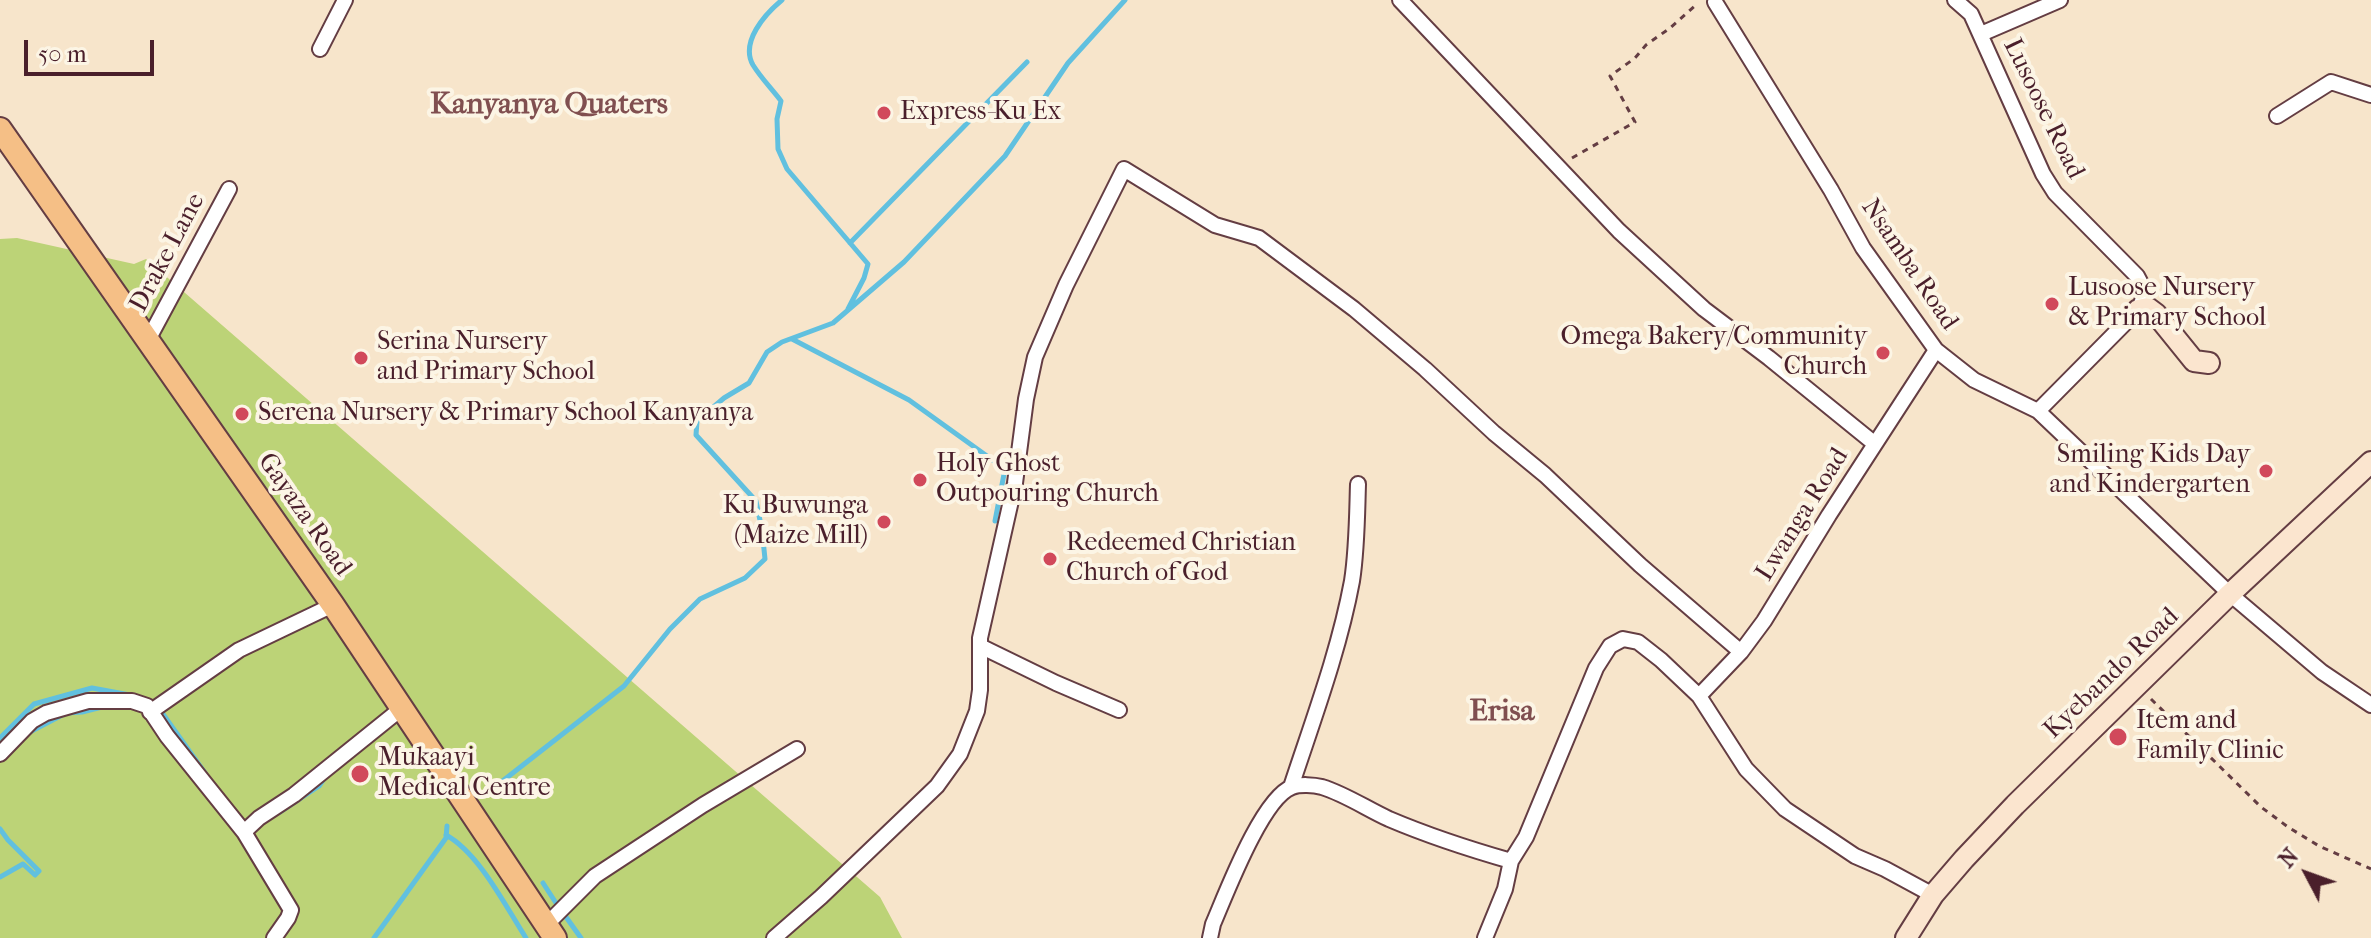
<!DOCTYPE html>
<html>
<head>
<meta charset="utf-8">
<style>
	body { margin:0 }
	#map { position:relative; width:2371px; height:938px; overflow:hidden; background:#f7e5cb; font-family:"IM FELL French Canon",serif }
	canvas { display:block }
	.north { position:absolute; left:2267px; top:834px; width:80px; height:80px; -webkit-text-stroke:6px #fcf5e5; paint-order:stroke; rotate:311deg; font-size:22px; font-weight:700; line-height:32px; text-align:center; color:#4a1f2b }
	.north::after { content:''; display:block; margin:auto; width:28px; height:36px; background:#4a1f2b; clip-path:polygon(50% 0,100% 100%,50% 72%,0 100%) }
	.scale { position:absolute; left:24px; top:40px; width:130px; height:36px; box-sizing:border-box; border:4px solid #4a1f2b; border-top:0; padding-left:10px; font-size:24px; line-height:28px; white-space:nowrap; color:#4a1f2b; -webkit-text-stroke:6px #fcf5e5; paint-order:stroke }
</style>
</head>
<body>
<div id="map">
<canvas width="2371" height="938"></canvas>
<div class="north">N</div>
<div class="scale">50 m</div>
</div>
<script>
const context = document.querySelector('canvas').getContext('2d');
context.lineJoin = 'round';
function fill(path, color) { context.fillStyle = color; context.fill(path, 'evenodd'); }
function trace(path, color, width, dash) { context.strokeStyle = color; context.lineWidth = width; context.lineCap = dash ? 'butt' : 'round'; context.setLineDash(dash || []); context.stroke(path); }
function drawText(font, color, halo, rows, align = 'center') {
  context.font = font + ' "IM FELL French Canon",serif'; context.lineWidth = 8; context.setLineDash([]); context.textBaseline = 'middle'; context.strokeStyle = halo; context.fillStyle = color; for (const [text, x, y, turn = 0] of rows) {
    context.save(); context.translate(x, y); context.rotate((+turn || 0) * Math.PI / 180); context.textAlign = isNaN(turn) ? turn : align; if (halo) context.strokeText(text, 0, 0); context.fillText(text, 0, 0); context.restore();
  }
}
fill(new Path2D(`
	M17,238L134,264L146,259L880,897L902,938H0V239Z`), '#bcd377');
trace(new Path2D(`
	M782,0C765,14 740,42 753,65C761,78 772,89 781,101L777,119L778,149L787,169L868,264L864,278L848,309
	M850,243L1027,62
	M792,339L909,400L1005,469L995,521
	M160,710L205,773
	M26,734L66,713L82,712L102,707
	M0,738L34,704L92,688L130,695
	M500,783L624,686L670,629L700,599L745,578L765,559L762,530L756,501L696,435L697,421L724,398L749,383L767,352L782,342L833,323L904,262L1005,156L1068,63L1125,0
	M280,812L319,786L325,777
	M0,829L8,840L39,871L35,875L23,864L0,877
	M446,835C479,853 506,907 526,938
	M543,883L556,903
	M566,917L581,938
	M374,938L446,838L447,826`), '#61c0df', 5);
const street = new Path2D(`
	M1400,0L1619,231L1704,309L1769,358L1875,444
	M1955,0L1971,14L2043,174L2055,193L2137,276C2145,290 2146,295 2138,310L2038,411
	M1715,2L1831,190L1863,248L1936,350L1974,380L2038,411L2230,594L2322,672L2371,705
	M1981,34L2060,0
	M320,49L345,0
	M2277,116L2331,82L2371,95
	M148,340L229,189
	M980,646L1056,683L1119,710
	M1699,696L1741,652L1764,621L1829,515L1936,350
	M150,712L239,650L333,605
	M0,754L32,721L46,713L88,701H132L147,706L167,736L244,832L259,818L294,795L402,708
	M1291,787C1313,720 1339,651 1352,581C1357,549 1357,516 1358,484
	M244,832L291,910L288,918L274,938
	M546,925L595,876L703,805L797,749
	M774,938L821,897L937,786L960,754L977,711L980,690V638L1015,483L1026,399L1035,357L1066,285L1124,169L1215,225L1259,238L1354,309L1425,369L1494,433L1545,475L1640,565L1741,652
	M1210,938L1213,924C1226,894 1262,798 1292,787C1300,784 1314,785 1322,787C1345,794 1367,809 1389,819C1429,836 1469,849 1511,861
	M1485,938L1505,889L1511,861L1526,837L1596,668L1610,646L1623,639L1638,642L1661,660L1699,696L1746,769L1785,809L1855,856L1885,869L1933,895`);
const secondary = new Path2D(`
	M2138,310L2148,308L2156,314L2194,361L2209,363
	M1906,938L1933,895L1964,859L2015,805L2230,594L2371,462`);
const primary = new Path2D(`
	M0,129L333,605L555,938`);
trace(street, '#643d43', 18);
trace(secondary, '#643d43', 24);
trace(primary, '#643d43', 26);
trace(new Path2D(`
	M1572,158L1635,122L1610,76L1635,58L1646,45L1670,28L1698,3
	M2151,699L2261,807L2288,827L2319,846L2371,869`), '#643d43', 3, [6, 6]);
trace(street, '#fff', 14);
trace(secondary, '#fbe5cf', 20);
trace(primary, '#f5bf86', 22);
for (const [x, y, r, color] of [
	[884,113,8,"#d1495b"],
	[2052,304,8,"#d1495b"],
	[1883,353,8,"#d1495b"],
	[361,358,8,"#d1495b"],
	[242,414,8,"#d1495b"],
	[2266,471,8,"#d1495b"],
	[920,480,8,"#d1495b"],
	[884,522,8,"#d1495b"],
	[1050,559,8,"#d1495b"],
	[2118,737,10,"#d1495b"],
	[360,774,10,"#d1495b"]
]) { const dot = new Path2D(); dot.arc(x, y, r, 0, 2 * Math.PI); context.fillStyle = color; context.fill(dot); trace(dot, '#fcf5e5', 3); }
drawText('26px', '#4a1f2b', '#fcf5e5', [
	["Lusoose Road",2043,109,64],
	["Drake Lane",168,253,-62],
	["Nsamba Road",1909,265,56],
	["Gayaza Road",304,515,55],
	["Lwanga Road",1803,515,-58],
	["Kyebando Road",2112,674,-44]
]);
drawText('26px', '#4a1f2b', '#fcf5e5', [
	["Express-Ku Ex",900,113],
	["Lusoose Nursery",2068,289],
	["& Primary School",2068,319],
	["Omega Bakery/Community",1867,338,"right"],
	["Church",1867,368,"right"],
	["Serina Nursery",377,343],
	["and Primary School",377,373],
	["Serena Nursery & Primary School Kanyanya",258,414],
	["Smiling Kids Day",2250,456,"right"],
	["and Kindergarten",2250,486,"right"],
	["Holy Ghost",936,465],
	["Outpouring Church",936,495],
	["Ku Buwunga",868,507,"right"],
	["(Maize Mill)",868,537,"right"],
	["Redeemed Christian",1066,544],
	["Church of God",1066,574],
	["Item and",2136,722],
	["Family Clinic",2136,752],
	["Mukaayi",378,759],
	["Medical Centre",378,789]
], 'left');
drawText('bold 30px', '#804f50', '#fcf5e5', [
	["Kanyanya Quaters",549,106],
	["Erisa",1502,713]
]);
</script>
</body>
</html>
